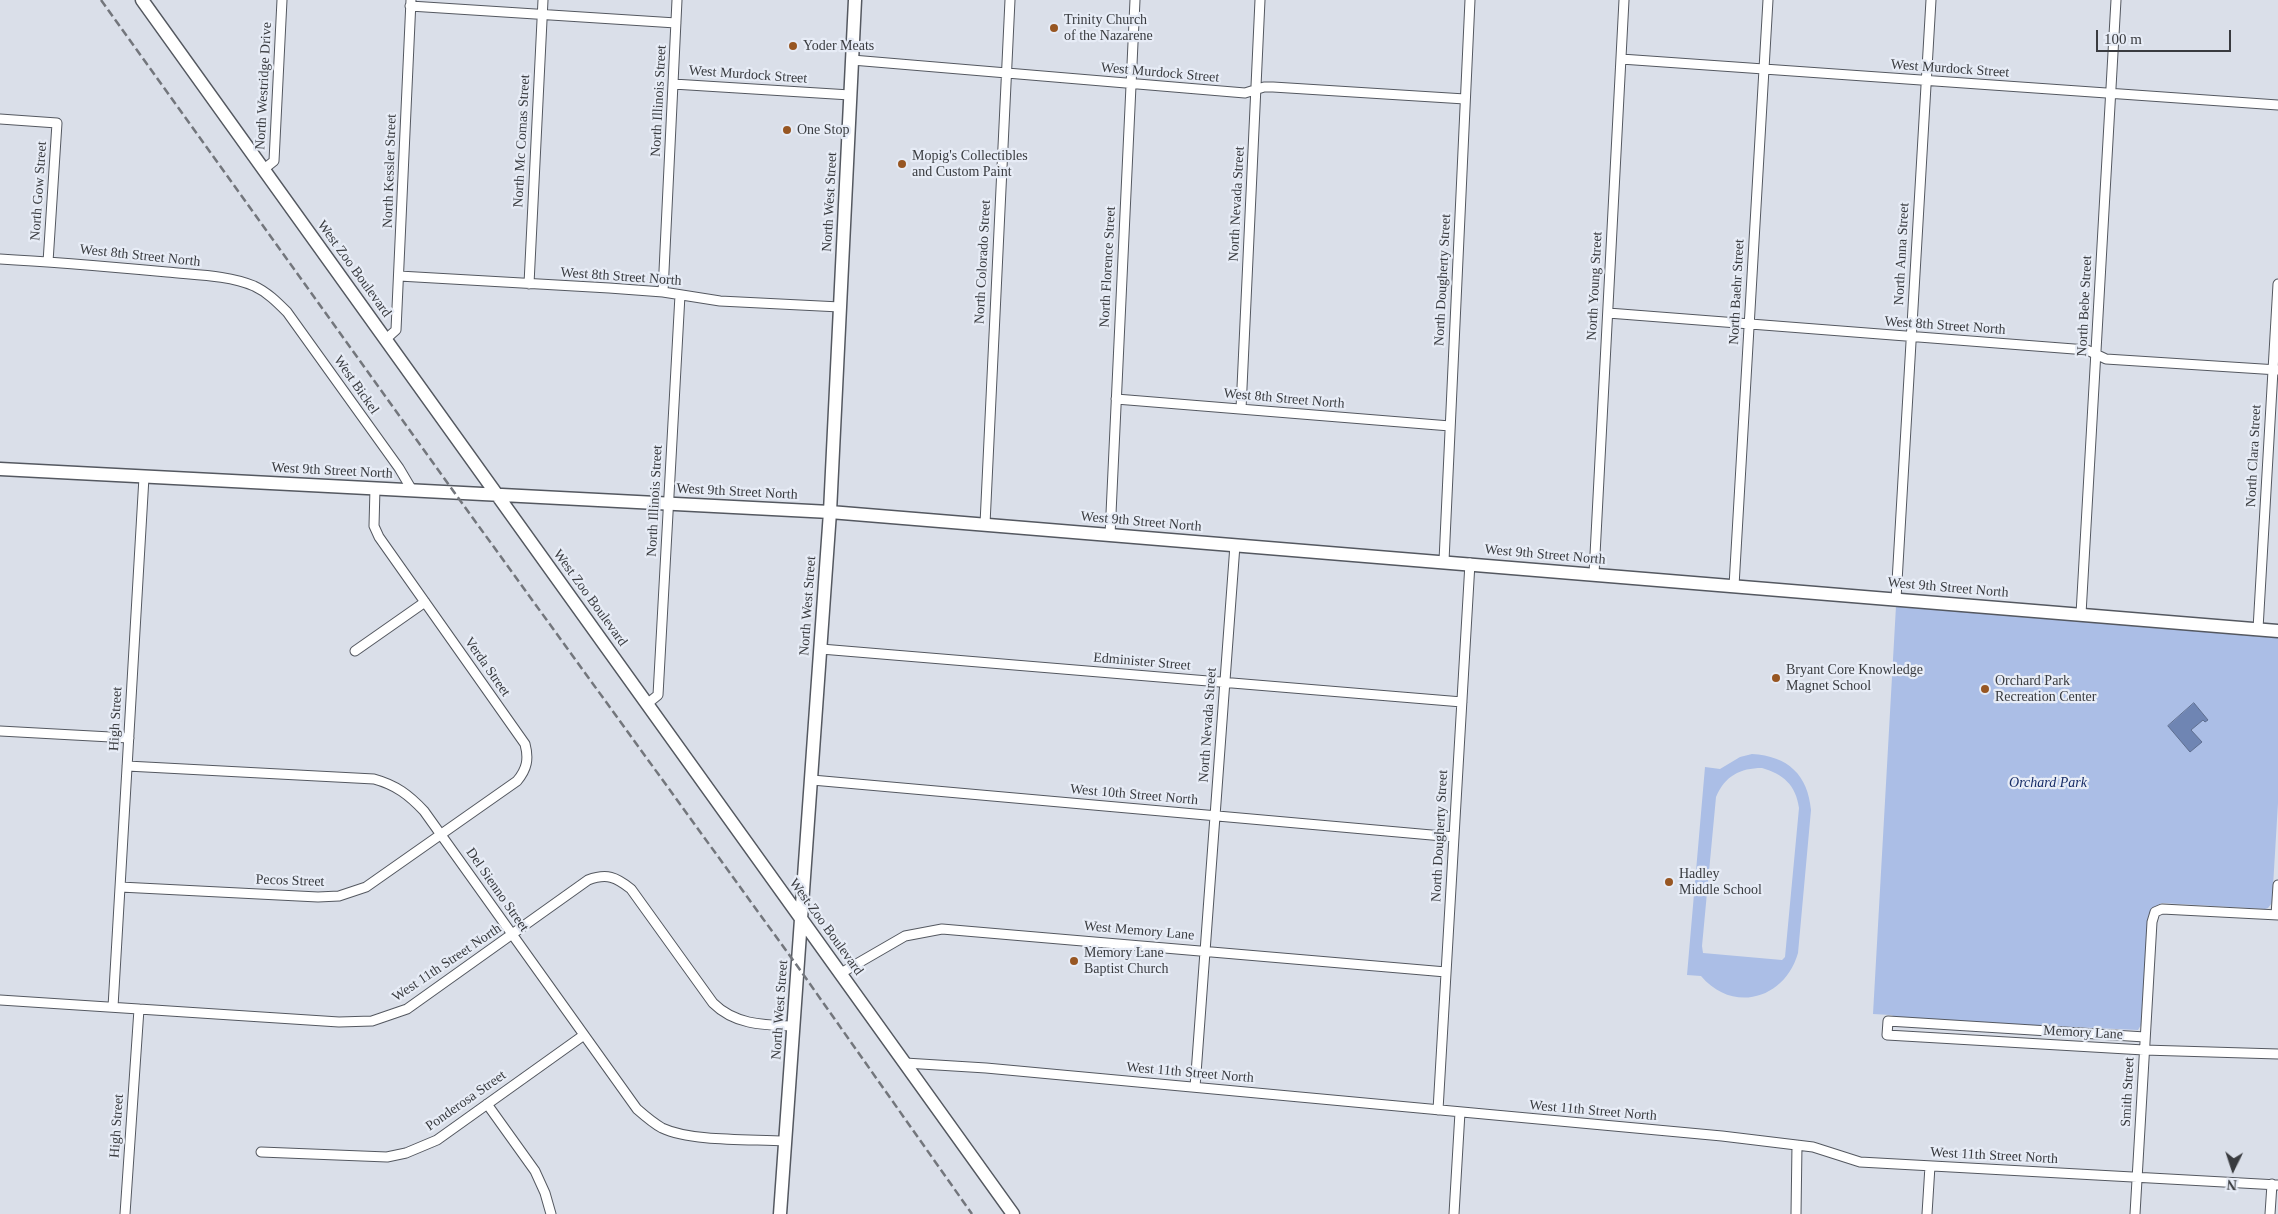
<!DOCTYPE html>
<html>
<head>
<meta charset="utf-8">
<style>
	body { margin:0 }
	#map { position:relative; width:2278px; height:1214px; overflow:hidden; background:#dadfe9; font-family:"Times New Roman",serif }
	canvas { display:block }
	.north { position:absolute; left:2208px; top:1144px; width:50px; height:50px; -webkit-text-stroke:4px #e7ecf6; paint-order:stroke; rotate:184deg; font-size:14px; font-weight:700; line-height:20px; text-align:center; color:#393b3f }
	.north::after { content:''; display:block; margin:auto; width:18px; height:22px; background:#393b3f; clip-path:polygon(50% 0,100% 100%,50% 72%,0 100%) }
	.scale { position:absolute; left:2096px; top:30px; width:135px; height:22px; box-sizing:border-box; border:2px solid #393b3f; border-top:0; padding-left:6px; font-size:15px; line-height:18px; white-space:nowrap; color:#393b3f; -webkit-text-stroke:4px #e7ecf6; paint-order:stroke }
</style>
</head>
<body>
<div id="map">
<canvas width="2278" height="1214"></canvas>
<div class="north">N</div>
<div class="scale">100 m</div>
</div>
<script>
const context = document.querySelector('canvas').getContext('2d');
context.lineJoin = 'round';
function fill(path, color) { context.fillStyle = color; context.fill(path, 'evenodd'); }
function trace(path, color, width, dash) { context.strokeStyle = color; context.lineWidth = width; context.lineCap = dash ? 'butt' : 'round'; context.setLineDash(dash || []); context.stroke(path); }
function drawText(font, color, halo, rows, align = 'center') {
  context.font = font + ' "Times New Roman",serif'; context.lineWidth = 4.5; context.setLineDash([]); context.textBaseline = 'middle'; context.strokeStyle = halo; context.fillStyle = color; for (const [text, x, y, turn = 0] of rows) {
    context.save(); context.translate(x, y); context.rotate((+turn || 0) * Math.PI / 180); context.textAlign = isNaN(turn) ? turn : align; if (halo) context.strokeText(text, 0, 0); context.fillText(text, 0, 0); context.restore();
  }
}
fill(new Path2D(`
	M1896,606L2278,638V803L2272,903L2268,908L2265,909L2162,903L2154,907L2148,916L2141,1025L2138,1030L1901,1019L1891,1015L1873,1014Z
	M1752,754C1788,756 1808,775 1811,810L1798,953C1785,999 1733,1014 1701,976L1687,975L1705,767L1720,769L1740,757ZM1762,768C1783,774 1796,785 1799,808L1785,957L1782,960L1703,953L1702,946L1716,797C1725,776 1740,768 1762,768Z`), '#abbee6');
const water = new Path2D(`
	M2194,703L2208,720L2205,722L2203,720L2191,730L2202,742L2190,752L2168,726Z`);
fill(water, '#6f85b3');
trace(water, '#5f6f90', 1);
const street = new Path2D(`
	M410,6L676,23
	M1621,59L2278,105
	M852,60L1245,93L1264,87H1273L1465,99
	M673,84L850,95
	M0,119L57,123L48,262
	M264,169L274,161L282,0
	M0,259C56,262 112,267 167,272C195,275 228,275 254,286C267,292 277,302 287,312L399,468L412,490
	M399,276L609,288L663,292L720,301L840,307
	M529,284L543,0
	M663,292L677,0
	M1608,313L2087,350L2106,359L2278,370
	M386,339L396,330L411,0
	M1116,399L1450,426
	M1241,409L1260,0
	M985,524L1010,0
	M1110,535L1135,0
	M1444,561L1470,0
	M1594,574L1624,0
	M1734,586L1768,0
	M1896,599L1931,0
	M2081,614L2116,0
	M2258,629L2278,284
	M821,649L1462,702
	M355,651L425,602
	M647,704L658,695L680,295
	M0,731L129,738
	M127,766L374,779C396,785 409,795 424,811L637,1109C645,1116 653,1123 662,1128C692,1142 751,1139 785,1141
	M812,780L1454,837
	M120,887L318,897L339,896L366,887L517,781C527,769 529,759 525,744L379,537L374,526L375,488
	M2276,915L2278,885
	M841,973L905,936L942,929L1446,972
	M0,1000L339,1022L372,1021L407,1009L588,880C607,873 616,877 631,889L713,1003C735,1025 764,1025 793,1026
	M113,1007L144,477
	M2145,1037L1888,1021L1887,1035L2144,1050L2278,1054
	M905,1063L986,1068L1722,1136L1813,1147L1860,1162L2278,1185
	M1195,1087L1235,545
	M487,1104L535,1171L545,1193L551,1214
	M1438,1110L1470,563
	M261,1152L387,1157L406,1153L437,1140L584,1035
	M125,1214L139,1009
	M1454,1214L1460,1112
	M1796,1214L1797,1145
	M1927,1214L1930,1166
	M2135,1214L2152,922L2155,912L2162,909L2278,915
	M2270,1214L2272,1184`);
const secondary = new Path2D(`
	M142,0L1013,1214
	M0,469L830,512L2278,631
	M780,1214L830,512L855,0`);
trace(street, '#545860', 11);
trace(secondary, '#545860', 15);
trace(street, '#fff', 9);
trace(secondary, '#fff', 12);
trace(new Path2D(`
	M101,0L454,492L798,967L972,1214`), '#73767c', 2.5, [8, 4]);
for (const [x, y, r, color] of [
	[1054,28,5,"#975622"],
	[793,46,5,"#975622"],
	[787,130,5,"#975622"],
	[902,164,5,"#975622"],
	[1776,678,5,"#975622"],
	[1985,689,5,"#975622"],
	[1669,882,5,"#975622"],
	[1074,961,5,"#975622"]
]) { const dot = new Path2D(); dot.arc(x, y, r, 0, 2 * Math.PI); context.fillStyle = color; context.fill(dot); trace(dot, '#e7ecf6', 2); }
drawText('14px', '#393b3f', '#e7ecf6', [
	["Trinity Church",1064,20],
	["of the Nazarene",1064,36],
	["Yoder Meats",803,46],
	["One Stop",797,130],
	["Mopig's Collectibles",912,156],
	["and Custom Paint",912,172],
	["Bryant Core Knowledge",1786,670],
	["Magnet School",1786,686],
	["Orchard Park",1995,681],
	["Recreation Center",1995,697],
	["Hadley",1679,874],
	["Middle School",1679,890],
	["Memory Lane",1084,953],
	["Baptist Church",1084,969]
], 'left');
drawText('14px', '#393b3f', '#e7ecf6', [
	["West Murdock Street",1950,69,4],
	["West Murdock Street",1160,73,5],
	["West Murdock Street",748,75,4],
	["North Westridge Drive",264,86,-87],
	["North Illinois Street",659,101,-87],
	["North Mc Comas Street",522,141,-87],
	["North Kessler Street",390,171,-88],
	["North Gow Street",39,191,-86],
	["North West Street",830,202,-87],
	["North Nevada Street",1237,204,-87],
	["North Anna Street",1902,254,-87],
	["West 8th Street North",140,256,6],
	["North Colorado Street",983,262,-87],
	["North Florence Street",1108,267,-87],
	["West Zoo Boulevard",354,269,54],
	["West 8th Street North",621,277,4],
	["North Dougherty Street",1443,280,-87],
	["North Young Street",1595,286,-87],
	["North Baehr Street",1737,292,-87],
	["North Bebe Street",2085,306,-87],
	["West 8th Street North",1945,326,4],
	["West Bickel",356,385,55],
	["West 8th Street North",1284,399,5],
	["North Clara Street",2254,456,-87],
	["West 9th Street North",332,471,3],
	["West 9th Street North",737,492,3],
	["North Illinois Street",655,501,-87],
	["West 9th Street North",1141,522,5],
	["West 9th Street North",1545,555,5],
	["West 9th Street North",1948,588,5],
	["West Zoo Boulevard",590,598,54],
	["North West Street",808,606,-86],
	["Edminister Street",1142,662,5],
	["Verda Street",487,667,55],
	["High Street",116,719,-87],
	["North Nevada Street",1208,725,-86],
	["West 10th Street North",1134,795,5],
	["North Dougherty Street",1440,836,-87],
	["Pecos Street",290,881,2],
	["Del Sienno Street",497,890,55],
	["West Zoo Boulevard",826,927,54],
	["West Memory Lane",1139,931,5],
	["West 11th Street North",447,963,-34],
	["North West Street",780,1010,-86],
	["Memory Lane",2083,1033,3],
	["West 11th Street North",1190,1073,5],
	["Smith Street",2128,1092,-87],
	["Ponderosa Street",466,1101,-35],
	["West 11th Street North",1593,1111,5],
	["High Street",117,1126,-86],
	["West 11th Street North",1994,1156,3]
]);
drawText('italic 14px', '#172c66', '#e7ecf6', [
	["Orchard Park",2048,783]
]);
</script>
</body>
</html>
